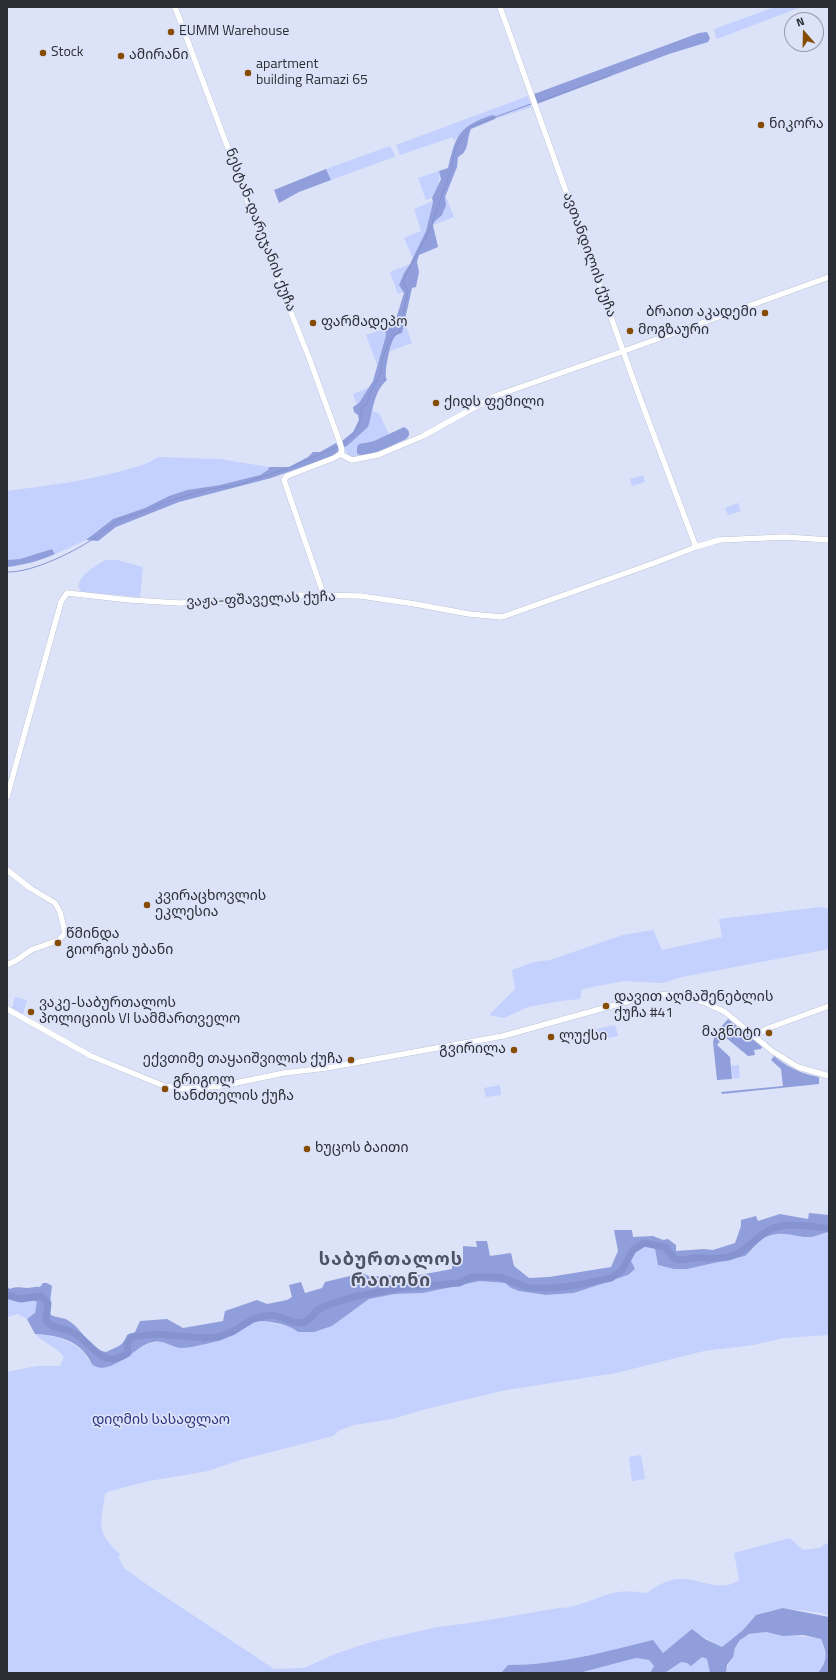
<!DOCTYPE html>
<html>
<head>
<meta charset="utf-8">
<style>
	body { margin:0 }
	#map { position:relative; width:836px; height:1680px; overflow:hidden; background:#dce2f7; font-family:"Titillium Web",sans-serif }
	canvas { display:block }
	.frame { position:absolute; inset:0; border:8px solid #2c2e36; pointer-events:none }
	.north { position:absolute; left:784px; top:12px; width:40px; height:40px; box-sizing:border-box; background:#dce2f7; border:1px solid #969aaa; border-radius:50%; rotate:340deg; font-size:11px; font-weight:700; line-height:16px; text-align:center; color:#2c2e36 }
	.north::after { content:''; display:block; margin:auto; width:14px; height:18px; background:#864c01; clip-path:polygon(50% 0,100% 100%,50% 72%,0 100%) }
</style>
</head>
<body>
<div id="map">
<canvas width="836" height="1680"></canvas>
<div class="frame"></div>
<div class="north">N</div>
</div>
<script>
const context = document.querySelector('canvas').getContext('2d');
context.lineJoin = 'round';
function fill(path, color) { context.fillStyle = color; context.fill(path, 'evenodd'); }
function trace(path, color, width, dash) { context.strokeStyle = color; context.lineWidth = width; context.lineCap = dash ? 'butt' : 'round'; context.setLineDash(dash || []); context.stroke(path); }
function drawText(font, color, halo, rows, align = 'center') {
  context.font = font + ' "Titillium Web","Noto Sans Georgian",sans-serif'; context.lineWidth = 3.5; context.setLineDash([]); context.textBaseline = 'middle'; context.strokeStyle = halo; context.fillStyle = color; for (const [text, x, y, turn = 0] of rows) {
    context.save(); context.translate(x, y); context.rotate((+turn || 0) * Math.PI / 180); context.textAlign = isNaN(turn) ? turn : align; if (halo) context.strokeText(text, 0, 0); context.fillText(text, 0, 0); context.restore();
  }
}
fill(new Path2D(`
	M775,7H801L717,39L716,38L714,29Z
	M528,96L531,107L495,119L496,116L492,115L458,136L454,141L453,137L400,155L396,145Z
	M390,146L395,155L394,157L331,180L326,169Z
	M439,171C441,182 436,188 432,198L426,200L418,178Z
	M445,197H446L454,217L433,225C437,215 449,210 445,197Z
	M433,201L426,231L413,259L404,238L421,231L414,209Z
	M410,264L404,273L399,285L404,292L398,294L390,272Z
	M404,321L412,343L390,351L394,337L402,332Z
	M397,324L385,330L386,335L377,365L366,335Z
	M370,387L359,403L357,405L353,394Z
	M372,411L379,413L389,435L374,441L364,442L357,454L360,456L351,457L347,454L344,447L347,446L361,432L372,414Z
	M158,457L220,459L269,467L268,470L260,475L220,485L187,490L169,496L145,508L113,519L86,540L55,554L52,549L20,559L7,560V491C46,486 84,481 122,471C135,467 147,465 158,457Z
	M643,475L645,482L632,486L630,479Z
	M738,503L741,511L728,515L725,508Z
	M106,560H117L143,567L140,597L82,592C69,582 97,564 106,560Z
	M821,907L829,909V949L682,977L663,983L624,981L582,989L580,999L560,1001L528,1007L504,1018L489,1015L515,989L512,970L534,962L550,960L623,935L653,930L662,950L722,937L719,919Z
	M15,997L27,1000L23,1014L12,1008Z
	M615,1025L618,1036L595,1041L592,1030Z
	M739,1065L740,1078L733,1079L731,1066Z
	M500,1085L501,1095L486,1097L484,1088Z
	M829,1232V1335L784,1338L753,1345L704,1351L616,1373L506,1390L426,1409L392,1419L354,1425L340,1430L333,1436L240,1460L208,1471L149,1481L110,1491L105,1494C101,1524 95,1532 120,1554L119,1558L124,1568L146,1584L274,1669L304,1668L335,1654L371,1642L438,1627L477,1622L559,1608C580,1608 598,1595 619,1592C629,1591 638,1592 647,1593C658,1585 668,1579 681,1579C701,1579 722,1593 739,1580L734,1553L790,1538L803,1550L819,1548L829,1542V1616L821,1613L783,1608L756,1615L743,1630L722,1647L700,1635L663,1653L652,1641C604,1652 558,1665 508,1665L501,1673H7V1372L37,1366H60L64,1357C56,1346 45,1344 35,1334C58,1336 81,1342 91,1364L132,1353L148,1344L162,1341L181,1348L225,1338L253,1322L261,1321L293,1327L332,1326L369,1299L395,1294L423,1293L480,1281L505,1283L511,1288L519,1291L546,1295L574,1293L628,1275L635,1269L625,1260L628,1253L645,1246L655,1249L658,1265L664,1266L712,1263L745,1256L752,1251L761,1240L768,1236L784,1233L811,1237Z
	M7,1299L17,1302L32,1300L38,1302L35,1313L27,1319L18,1314L7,1317Z
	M641,1455L645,1479L632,1481L629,1457Z
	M766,1632C785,1637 802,1635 821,1639C826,1653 828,1660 818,1673H726C727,1666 731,1662 733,1655C740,1635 746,1634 766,1632Z
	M702,1657L707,1659L710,1673H665L681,1662L687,1663Z
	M636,1658L649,1660L654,1666L650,1673H579Z`), '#c4d0fd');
fill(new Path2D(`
	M707,32L710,38L708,42L669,54L537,104L534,94L699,33Z
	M492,115L496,116L495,119L471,129C466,140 470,151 458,157L457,167L445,197L446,205L442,215L435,221L433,225L438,247L419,255L417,262L419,272L416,287L412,288L402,333C398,334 396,335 394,338C390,345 383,375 387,380C373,392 373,412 368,427L347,446L344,447L342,441L353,432L359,420L358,415L354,412L353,407L359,403L373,381L386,335L385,330L397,324L396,319L404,293L399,285L404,273L410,264L426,231L433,202L432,198L441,179L439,171L448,168C456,135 458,127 492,115Z
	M326,169L331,180L299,192L279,203L274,190Z
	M404,427C410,430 411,435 406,439C395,444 367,459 357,454V447L359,444L374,441Z
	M336,443L339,449L336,455L271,478L179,502L116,527L98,541L86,540L113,519L145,508L169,496L187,490L220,485L260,475L268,470L269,467H289L308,457L313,452H320Z
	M52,549L55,554C39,561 24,565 7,567V560L20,559Z
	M728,1019L762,1047L761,1049L754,1050L755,1055L748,1056L724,1036L717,1045L730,1057L732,1079L717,1080L713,1042L715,1034Z
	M774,1056C787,1067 802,1074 819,1077V1084L722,1094L721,1092L783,1086L781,1069L771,1060Z
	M809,1213L829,1215V1232C823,1233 817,1236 811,1237C795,1238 787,1230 768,1236C759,1239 753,1250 745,1256L687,1269H674L658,1265L655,1249L645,1246L628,1253L625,1260L631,1261L635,1269L628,1275L574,1293L546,1295L519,1291L511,1288L505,1283L480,1281L423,1293L395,1294L369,1299L332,1326L314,1332H298C291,1325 262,1318 252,1323C243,1327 235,1334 226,1338C217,1342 205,1344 196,1346C192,1347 185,1348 181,1348C168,1346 163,1338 149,1343C134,1349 113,1372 97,1367C90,1365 91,1360 87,1356C76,1339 54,1335 35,1334L27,1319L35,1313L37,1302L32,1300L17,1302L7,1299V1287L10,1289C18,1286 20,1288 27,1288C31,1288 35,1286 40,1287L43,1283H47L52,1286L49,1311L51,1315C57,1318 64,1317 69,1321C82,1329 90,1349 106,1352C116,1347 124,1346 127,1335L135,1332L140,1321L167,1319L183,1328L223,1321L225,1311L257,1300L267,1304L287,1300L292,1297L289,1285L301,1282L305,1293L322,1288L325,1282L362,1273L371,1277L391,1275L392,1280L452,1269V1266L463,1262V1246L477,1247L476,1241H487L490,1256L511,1253L514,1266L529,1278L549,1277L611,1267L618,1251L614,1230H632L633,1237L653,1236L663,1240L668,1239L676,1245V1251L704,1249L713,1250L735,1243L741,1226V1220L756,1216L758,1221L780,1214L808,1219Z
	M783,1608L829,1617V1673H818C828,1660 827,1653 821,1639L803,1635L783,1636L766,1632L749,1634L740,1640L735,1648L733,1657L727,1665L726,1673H710L707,1659L702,1657L691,1666L687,1663L681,1662L665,1673H650L654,1666L649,1660L636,1658L579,1673H501L508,1665C558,1665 604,1652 653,1640L663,1653L692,1629L705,1639L722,1647L743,1630L756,1615Z`), '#909fdc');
trace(new Path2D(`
	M538,102L609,76L613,70
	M343,443C359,433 359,425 362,407L367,404L370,393L381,373L382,360L389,342L394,335L399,333L408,292L403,281L430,229L451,170L456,146L471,126L531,104
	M103,532L118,520L152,509L162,503L209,489L235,486L255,479L286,469L339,446
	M7,572C33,573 78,550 99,535`), '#8594d0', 1);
trace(new Path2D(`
	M7,1295L21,1299L41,1296L48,1303L46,1321C53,1330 64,1327 74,1333C93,1343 101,1371 128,1353L127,1343L131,1337L157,1334L204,1338L218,1337L232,1332L253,1319L264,1316L274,1315L293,1322L303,1323L312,1317L316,1311L328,1305L353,1297L399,1288L459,1283L472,1277H500L529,1288H554L578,1285L611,1278L622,1270L633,1250L644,1243L665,1247L675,1259C685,1261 685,1259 693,1258C708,1257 725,1261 739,1253C750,1246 759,1235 771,1229C788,1221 811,1227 829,1228`), '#8594d0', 7);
const tertiary = new Path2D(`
	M175,7L270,260L308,355L340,443L342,451L340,454
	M500,7L641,401L696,547
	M340,454L352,460L378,455L423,436L495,396L624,351L829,277
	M324,596L284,480L287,476L334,458L340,454
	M7,797L61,602L67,593L130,600L179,603L232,601H270L296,595L361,596L415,604L469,614L502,617L657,562L696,547L719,540L785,537L829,540
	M7,870L30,888L55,903L60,912L65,933L59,940L31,950L17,960L7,965
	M7,1009L91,1056L164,1086L186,1089L221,1086L284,1073L326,1068L503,1036L633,1000L656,995L673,994L704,1002L725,1012L772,1051L798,1067L829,1076
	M756,1036L766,1029L829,1006`);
trace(tertiary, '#a5abbf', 6);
trace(tertiary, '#fff', 5.5);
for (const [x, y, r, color] of [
	[171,32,4,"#864c01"],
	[43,53,4,"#864c01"],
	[121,56,4,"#864c01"],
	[248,73,4,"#864c01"],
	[761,125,4,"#864c01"],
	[765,313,4,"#864c01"],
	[313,323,4,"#864c01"],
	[630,331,4,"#864c01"],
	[436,403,4,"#864c01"],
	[147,905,4,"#864c01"],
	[58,943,4,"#864c01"],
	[606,1006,4,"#864c01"],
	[31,1012,4,"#864c01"],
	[769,1033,4,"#864c01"],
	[551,1037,4,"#864c01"],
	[514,1050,4,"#864c01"],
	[351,1060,4,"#864c01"],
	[165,1089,4,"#864c01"],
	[307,1149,4,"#864c01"]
]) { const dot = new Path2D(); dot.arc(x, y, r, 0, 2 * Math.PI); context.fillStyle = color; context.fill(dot); trace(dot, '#dce2f7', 1.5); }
drawText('14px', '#2c2e36', '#dce2f7', [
	["EUMM Warehouse",179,32],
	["Stock",51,53],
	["ამირანი",129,56],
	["apartment",256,65],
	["building Ramazi 65",256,81],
	["ნიკორა",769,125],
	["ბრაით აკადემი",757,313,"right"],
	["ფარმადეპო",321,323],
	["მოგზაური",638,331],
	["ქიდს ფემილი",444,403],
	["კვირაცხოვლის",155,897],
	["ეკლესია",155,913],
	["წმინდა",66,935],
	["გიორგის უბანი",66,951],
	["დავით აღმაშენებლის",614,998],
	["ქუჩა #41",614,1014],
	["ვაკე-საბურთალოს",39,1004],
	["პოლიციის VI სამმართველო",39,1020],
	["მაგნიტი",761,1033,"right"],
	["ლუქსი",559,1037],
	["გვირილა",506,1050,"right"],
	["ექვთიმე თაყაიშვილის ქუჩა",343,1060,"right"],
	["გრიგოლ",173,1081],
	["ხანძთელის ქუჩა",173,1097],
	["ხუცოს ბაითი",315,1149]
], 'left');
drawText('14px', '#2c2e36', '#dce2f7', [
	["ნესტან-დარეჯანის ქუჩა",260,230,69],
	["ავთანდილის ქუჩა",589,255,70],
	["ვაჟა-ფშაველას ქუჩა",261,600,-2]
]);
drawText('14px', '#2b357d', '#dce2f7', [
	["დიღმის სასაფლაო",161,1421]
]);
context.letterSpacing = '1px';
drawText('bold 18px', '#4d5264', '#dce2f7', [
	["საბურთალოს",391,1261],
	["რაიონი",391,1282]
]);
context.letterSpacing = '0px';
</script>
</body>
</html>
